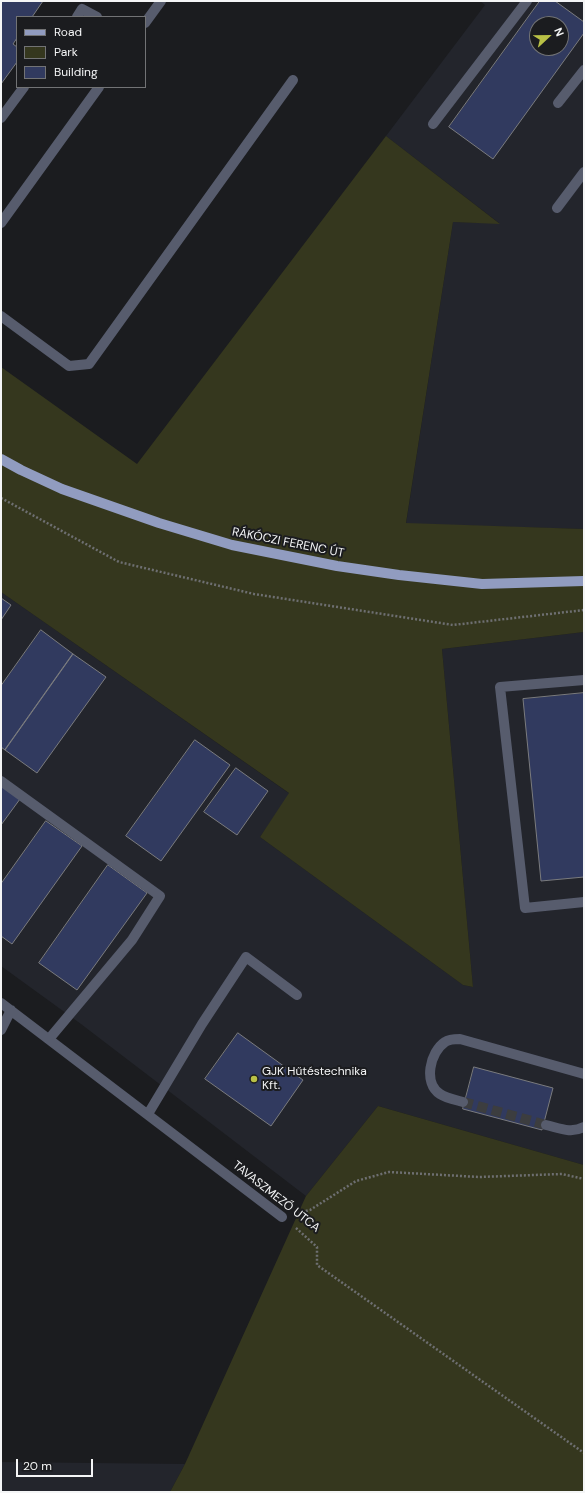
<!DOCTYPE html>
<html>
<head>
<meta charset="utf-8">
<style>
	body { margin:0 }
	#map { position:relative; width:585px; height:1493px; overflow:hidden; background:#1b1c1f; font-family:"DM Sans",sans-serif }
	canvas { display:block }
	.frame { position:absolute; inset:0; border:2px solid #f4f5f6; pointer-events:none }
	.legend { position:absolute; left:16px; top:16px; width:130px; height:72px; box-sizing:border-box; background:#1b1c1f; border:1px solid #727375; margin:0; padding:5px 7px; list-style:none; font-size:12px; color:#f4f5f6 }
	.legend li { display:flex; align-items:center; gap:8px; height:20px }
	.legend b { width:20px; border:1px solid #727375 }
	.north { position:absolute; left:529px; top:16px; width:40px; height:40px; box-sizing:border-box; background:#1b1c1f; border:1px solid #727375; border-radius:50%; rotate:68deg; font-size:11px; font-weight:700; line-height:16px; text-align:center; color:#f4f5f6 }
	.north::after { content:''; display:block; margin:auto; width:14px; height:18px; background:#b9c146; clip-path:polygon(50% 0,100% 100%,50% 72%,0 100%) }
	.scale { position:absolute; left:16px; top:1459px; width:77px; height:18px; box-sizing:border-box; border:2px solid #f4f5f6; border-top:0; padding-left:5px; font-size:12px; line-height:14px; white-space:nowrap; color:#f4f5f6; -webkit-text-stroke:3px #1b1c1f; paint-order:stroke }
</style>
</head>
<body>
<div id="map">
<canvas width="585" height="1493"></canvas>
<div class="frame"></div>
<ul class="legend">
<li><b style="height:5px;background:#919cc0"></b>Road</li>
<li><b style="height:11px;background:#35371e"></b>Park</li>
<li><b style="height:11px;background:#313a5f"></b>Building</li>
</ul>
<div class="north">N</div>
<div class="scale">20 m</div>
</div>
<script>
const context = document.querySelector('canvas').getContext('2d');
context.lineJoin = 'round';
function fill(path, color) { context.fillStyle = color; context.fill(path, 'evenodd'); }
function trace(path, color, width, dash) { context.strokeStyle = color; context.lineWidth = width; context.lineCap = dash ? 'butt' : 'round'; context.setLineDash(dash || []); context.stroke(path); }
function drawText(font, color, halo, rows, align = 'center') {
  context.font = font + ' "DM Sans",sans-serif'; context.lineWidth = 4; context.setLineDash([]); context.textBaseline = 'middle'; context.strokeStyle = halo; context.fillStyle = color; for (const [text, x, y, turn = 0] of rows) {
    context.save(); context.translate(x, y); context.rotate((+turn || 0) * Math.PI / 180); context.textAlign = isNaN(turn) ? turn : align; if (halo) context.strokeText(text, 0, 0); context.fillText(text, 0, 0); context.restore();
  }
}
fill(new Path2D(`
	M480,1H584V529L406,524L453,222L499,223L386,136L485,5ZM537,24H561V48H537Z
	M1,592L290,794L260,837L463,985L473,987L442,649L584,632V1165L378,1106L306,1196L81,1024L1,966Z
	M1,1462L185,1464L170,1492H1Z`), '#23252c');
fill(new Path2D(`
	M386,136L500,224L453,222L406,523L584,529V632L442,649L473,987L463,985L260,837L289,793L1,592V367L137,464Z
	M378,1106L584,1165V1492H170L185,1464L306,1196Z`), '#35371e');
const building = new Path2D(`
	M2,1H43L32,17H17V38L13,44L17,47V62L1,84V3Z
	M540,1H555L584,22V33L493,159L449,127ZM537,24H561V48H537Z
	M1,598L11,605L1,620Z
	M41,630L73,654L5,750L1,747V686Z
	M73,654L106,677L37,773L5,750Z
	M584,693V877L541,881L523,699Z
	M195,740L230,765L161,861L126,836Z
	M236,768L268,791L237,835L204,812Z
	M1,785L20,799L1,825Z
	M46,821L82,846L12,944L1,936V884Z
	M108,865L147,893L77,990L39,963Z
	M238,1033L303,1080L271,1126L205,1079Z
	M474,1067L553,1088L542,1130L463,1109Z`);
fill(building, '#313a5f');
trace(building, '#7a7b7e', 1);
trace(new Path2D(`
	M463,1102L546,1125`), '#3c3d3f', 10, [10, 5]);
trace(new Path2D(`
	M1,498L119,562L254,594L453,625L584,610
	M298,1213L310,1210L356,1181L389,1172L479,1177L562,1174L584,1179
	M296,1228L317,1247V1265L584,1453`), '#6e6f71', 2.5, [2, 2]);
trace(new Path2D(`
	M77,17L82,9L97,17
	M145,23L161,1
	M558,103L584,70
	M1,118L24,87
	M433,124L527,1
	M557,208L584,172
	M1,223L99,87
	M1,316L69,366L89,364L293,80
	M584,680L500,687L525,908L584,902
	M1,781L160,896L132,940L49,1039
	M1,1003L282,1217
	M1,1030L11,1010
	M463,1102C456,1100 446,1098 440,1094C423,1083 430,1052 445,1042C449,1039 455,1039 460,1039L584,1074
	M148,1114L202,1024L246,957L297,995
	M546,1125C559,1128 571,1134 584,1127`), '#575c6d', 10);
trace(new Path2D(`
	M1,459L21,470L62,489L159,523L232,545L337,566L399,575L482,584L584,581`), '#919cc0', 10);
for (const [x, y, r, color] of [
	[254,1079,4,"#b9c146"]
]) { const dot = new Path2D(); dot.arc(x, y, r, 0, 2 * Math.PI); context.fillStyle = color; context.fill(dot); trace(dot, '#1b1c1f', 1.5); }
drawText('12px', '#f4f5f6', '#1b1c1f', [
	["RÁKÓCZI FERENC ÚT",288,543,11],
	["TAVASZMEZŐ UTCA",276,1197,38]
]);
drawText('12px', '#f4f5f6', '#1b1c1f', [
	["GJK Hűtéstechnika",262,1072],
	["Kft.",262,1086]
], 'left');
</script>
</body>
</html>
